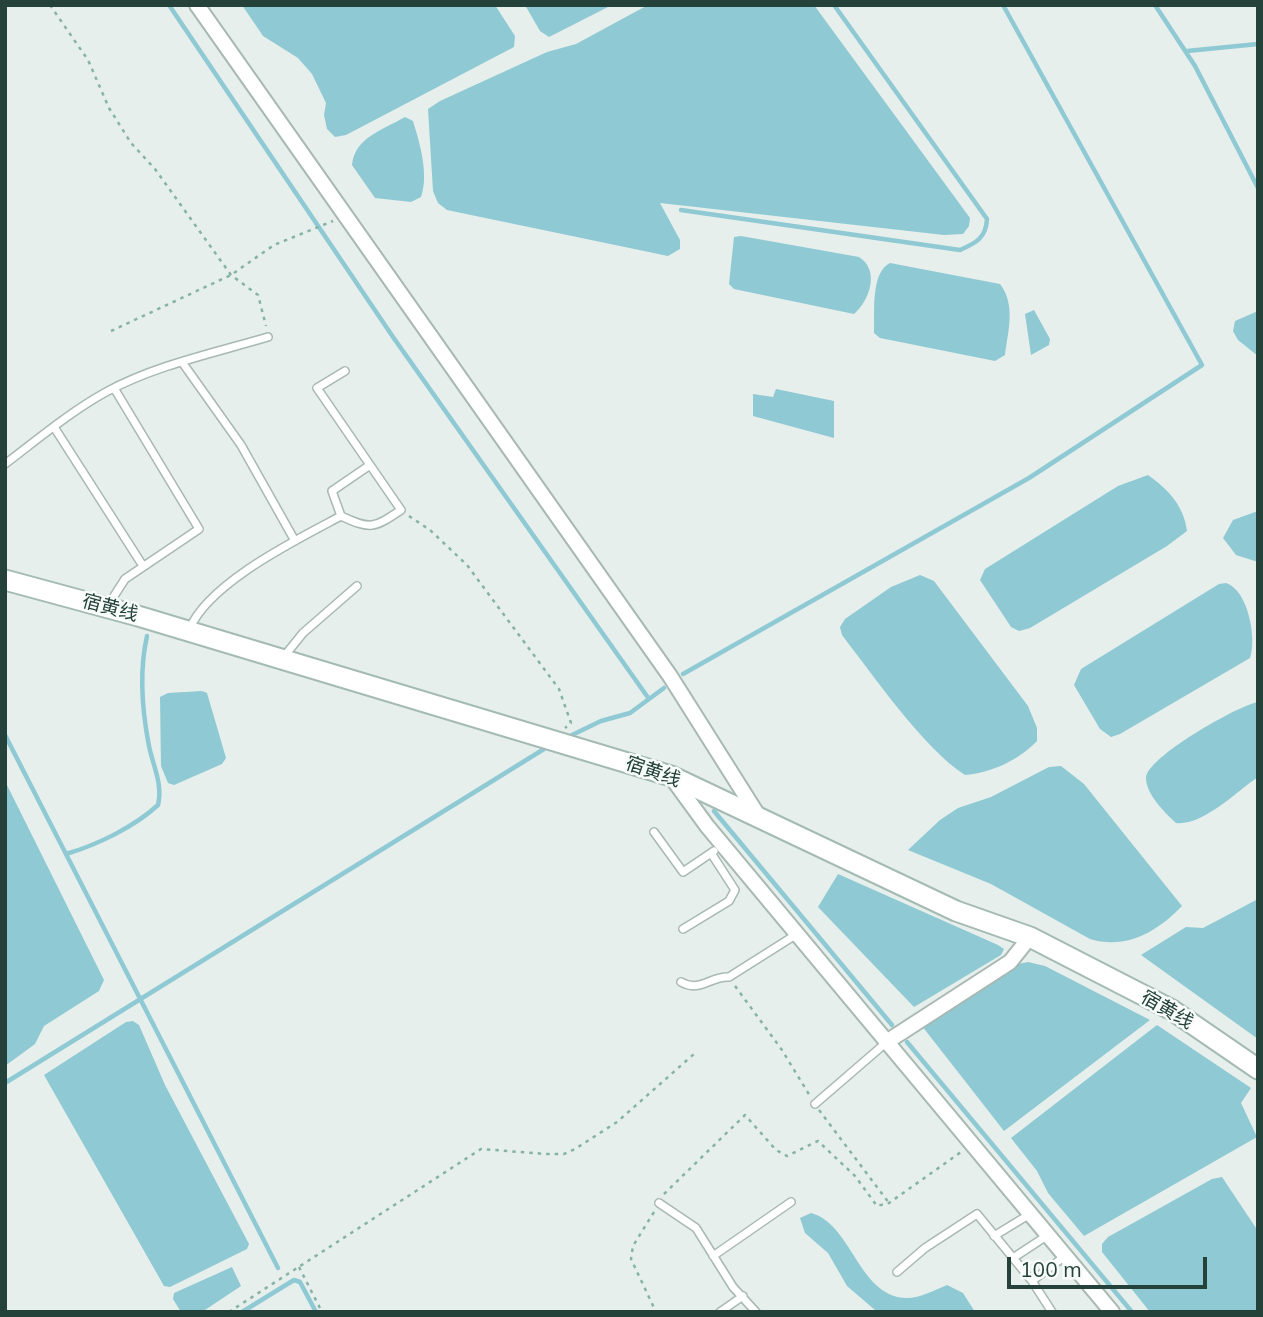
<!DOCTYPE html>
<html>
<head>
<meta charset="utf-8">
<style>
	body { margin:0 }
	#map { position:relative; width:1263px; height:1317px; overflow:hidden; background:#e6efeb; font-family:Mulish,sans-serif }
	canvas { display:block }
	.frame { position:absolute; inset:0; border:7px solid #24423a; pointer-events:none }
	.scale { position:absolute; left:1007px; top:1257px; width:200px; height:32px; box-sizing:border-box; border:4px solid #24423a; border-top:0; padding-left:9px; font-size:21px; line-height:24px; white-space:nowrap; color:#24423a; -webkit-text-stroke:5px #f7fbf9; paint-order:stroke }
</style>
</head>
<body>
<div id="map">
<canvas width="1263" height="1317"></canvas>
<div class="frame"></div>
<div class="scale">100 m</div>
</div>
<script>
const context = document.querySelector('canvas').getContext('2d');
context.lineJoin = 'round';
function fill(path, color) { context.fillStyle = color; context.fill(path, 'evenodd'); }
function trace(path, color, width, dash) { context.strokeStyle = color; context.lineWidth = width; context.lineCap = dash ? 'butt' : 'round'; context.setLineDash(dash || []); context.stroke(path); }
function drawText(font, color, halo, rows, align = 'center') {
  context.font = font + ' Mulish,"Noto Sans SC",sans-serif'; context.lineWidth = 5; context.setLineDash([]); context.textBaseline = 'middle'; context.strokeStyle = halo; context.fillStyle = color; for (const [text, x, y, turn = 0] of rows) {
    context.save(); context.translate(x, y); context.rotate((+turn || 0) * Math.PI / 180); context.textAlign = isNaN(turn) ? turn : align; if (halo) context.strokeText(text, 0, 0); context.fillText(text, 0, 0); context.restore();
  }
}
fill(new Path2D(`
	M242,5H495L515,36L514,47L346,135L335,137L327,129L324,115L326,103L312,74L298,58L263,36Z
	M525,5H612L549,37L540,31Z
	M648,5H814L970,218L969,226L963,234L944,235L660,203L680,240V249L668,256L447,210L438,203L433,191L428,109L440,101L547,52L576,44Z
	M405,117L413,121C420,144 429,174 421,197L411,202L375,198L352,165C355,137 383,130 405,117Z
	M741,236L859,257C880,270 870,300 854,314L734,289L729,284L734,237Z
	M890,263L1000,284C1016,305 1008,331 1005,355L995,361L880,338L874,333C875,314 870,273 890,263Z
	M1034,310L1050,339L1049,345L1031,355L1025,314Z
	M1258,311V356L1238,340L1233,331L1235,321Z
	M776,389L834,401V438L753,416V394L773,397Z
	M1148,475C1168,489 1184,506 1187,531L1167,546L1030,628L1019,631L1011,627L980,580L985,569L1118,486Z
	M1258,511V562L1236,555L1223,538L1233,520Z
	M920,575L934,581L1028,706L1037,728V741C1019,760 991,773 965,775C924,749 873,675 842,635L840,627L845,619L891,587Z
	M1226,583C1248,590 1257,638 1250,658L1120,734L1111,737L1100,729L1074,685L1081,669L1219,584Z
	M202,691L207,693L226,758L222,764L174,785L168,783L161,766L160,697L168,693Z
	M1258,702V777C1236,792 1203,826 1176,823C1165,813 1146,794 1146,778C1147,757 1237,706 1258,702Z
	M1061,766L1084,784L1182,906C1157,932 1126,950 1090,939L991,884L908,850L940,820L958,808L991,797L1049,767Z
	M5,781L104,980L99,991L44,1026L35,1044L5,1066Z
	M838,874L998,945L1004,949L1001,955L914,1007L818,907Z
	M1258,899V1039L1141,955L1186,927L1203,928Z
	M1028,962L1045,966L1150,1020L1004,1131L922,1026L1018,964Z
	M133,1021L139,1025L165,1085L249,1244L247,1249L170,1287L164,1286L44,1075L126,1022Z
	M1157,1025L1251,1088L1241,1103L1257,1137L1084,1236L1048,1193L1037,1171L1011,1138Z
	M1222,1177L1258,1231V1312H1150L1102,1252V1244L1108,1237L1212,1179Z
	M811,1213C852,1224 858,1295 905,1298C918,1299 935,1290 947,1285L963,1293L975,1312L875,1310L847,1286L828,1253L805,1233L800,1218Z
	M232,1267L241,1286L202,1312H181L173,1299L174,1293Z`), '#8ec9d4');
trace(new Path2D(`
	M169,5L393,337L649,699
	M1155,5L1195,66L1258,188
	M1187,51L1258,44
	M681,210L960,250C976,243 986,238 987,219L834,5
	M683,674L1029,478L1202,365L1003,5
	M5,735L278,1268
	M572,735L601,721L630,713L664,688
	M714,811L892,1025
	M66,854C97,845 134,827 158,805C163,784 153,766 149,746C142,710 139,671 147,636
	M907,1042L1132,1312
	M5,1083L544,749
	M242,1312L294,1280L300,1282L316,1312`), '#8ec9d4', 4.5);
const lane = new Path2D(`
	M182,362L241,445L295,541
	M54,427L143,566
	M5,464C38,439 70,412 106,392C156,365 214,353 268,337
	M341,516L332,491L370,465
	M107,607L125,579L199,529L114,388
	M189,630C208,583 296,540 341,516C371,530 374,528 401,510L317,388L345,371
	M282,659L303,633L357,586
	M654,832L683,872L714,851
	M683,929L729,901L735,890L711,853
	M681,982C700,993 710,976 729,977L797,934
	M815,1104L888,1041
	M659,1203L696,1228L733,1287L756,1312
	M994,1236L1030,1214
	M713,1256L791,1202
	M1013,1258L1048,1235
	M897,1272L925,1248L977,1214L1032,1281L1052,1312
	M1032,1281L1065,1256
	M720,1312L743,1296`);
const street = new Path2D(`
	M197,5L670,676L759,817
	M672,778L707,826L1112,1312
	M888,1041L1010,962L1030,937`);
const secondary = new Path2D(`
	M5,580L138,616L671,776L956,911L1030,937L1172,1010L1258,1069`);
trace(lane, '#a8b8b2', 10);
trace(street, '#a8b8b2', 18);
trace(secondary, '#a4bbb3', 23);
trace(new Path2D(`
	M50,5L88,60L109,108L131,143L155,169L231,275L258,295L266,326
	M111,331L231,275L274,245L333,221
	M409,516L430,530L467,565L559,689L571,723L565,728
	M735,986L782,1050L810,1096
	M819,1110L889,1203
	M664,1194L745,1115L776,1150L787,1156L818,1141L855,1176L877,1206L889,1203L961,1152
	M654,1212L633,1246L631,1259L656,1312
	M299,1267L322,1312
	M229,1312L481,1149L546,1154H564L575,1149L617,1122L694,1054`), '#86b3a5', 2.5, [3.5, 5]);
trace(lane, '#fff', 7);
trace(street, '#fff', 14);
trace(secondary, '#fff', 19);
drawText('19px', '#24423a', '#f7fbf9', [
	["宿黄线",110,608,15],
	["宿黄线",653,772,19],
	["宿黄线",1167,1010,30]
]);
</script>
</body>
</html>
